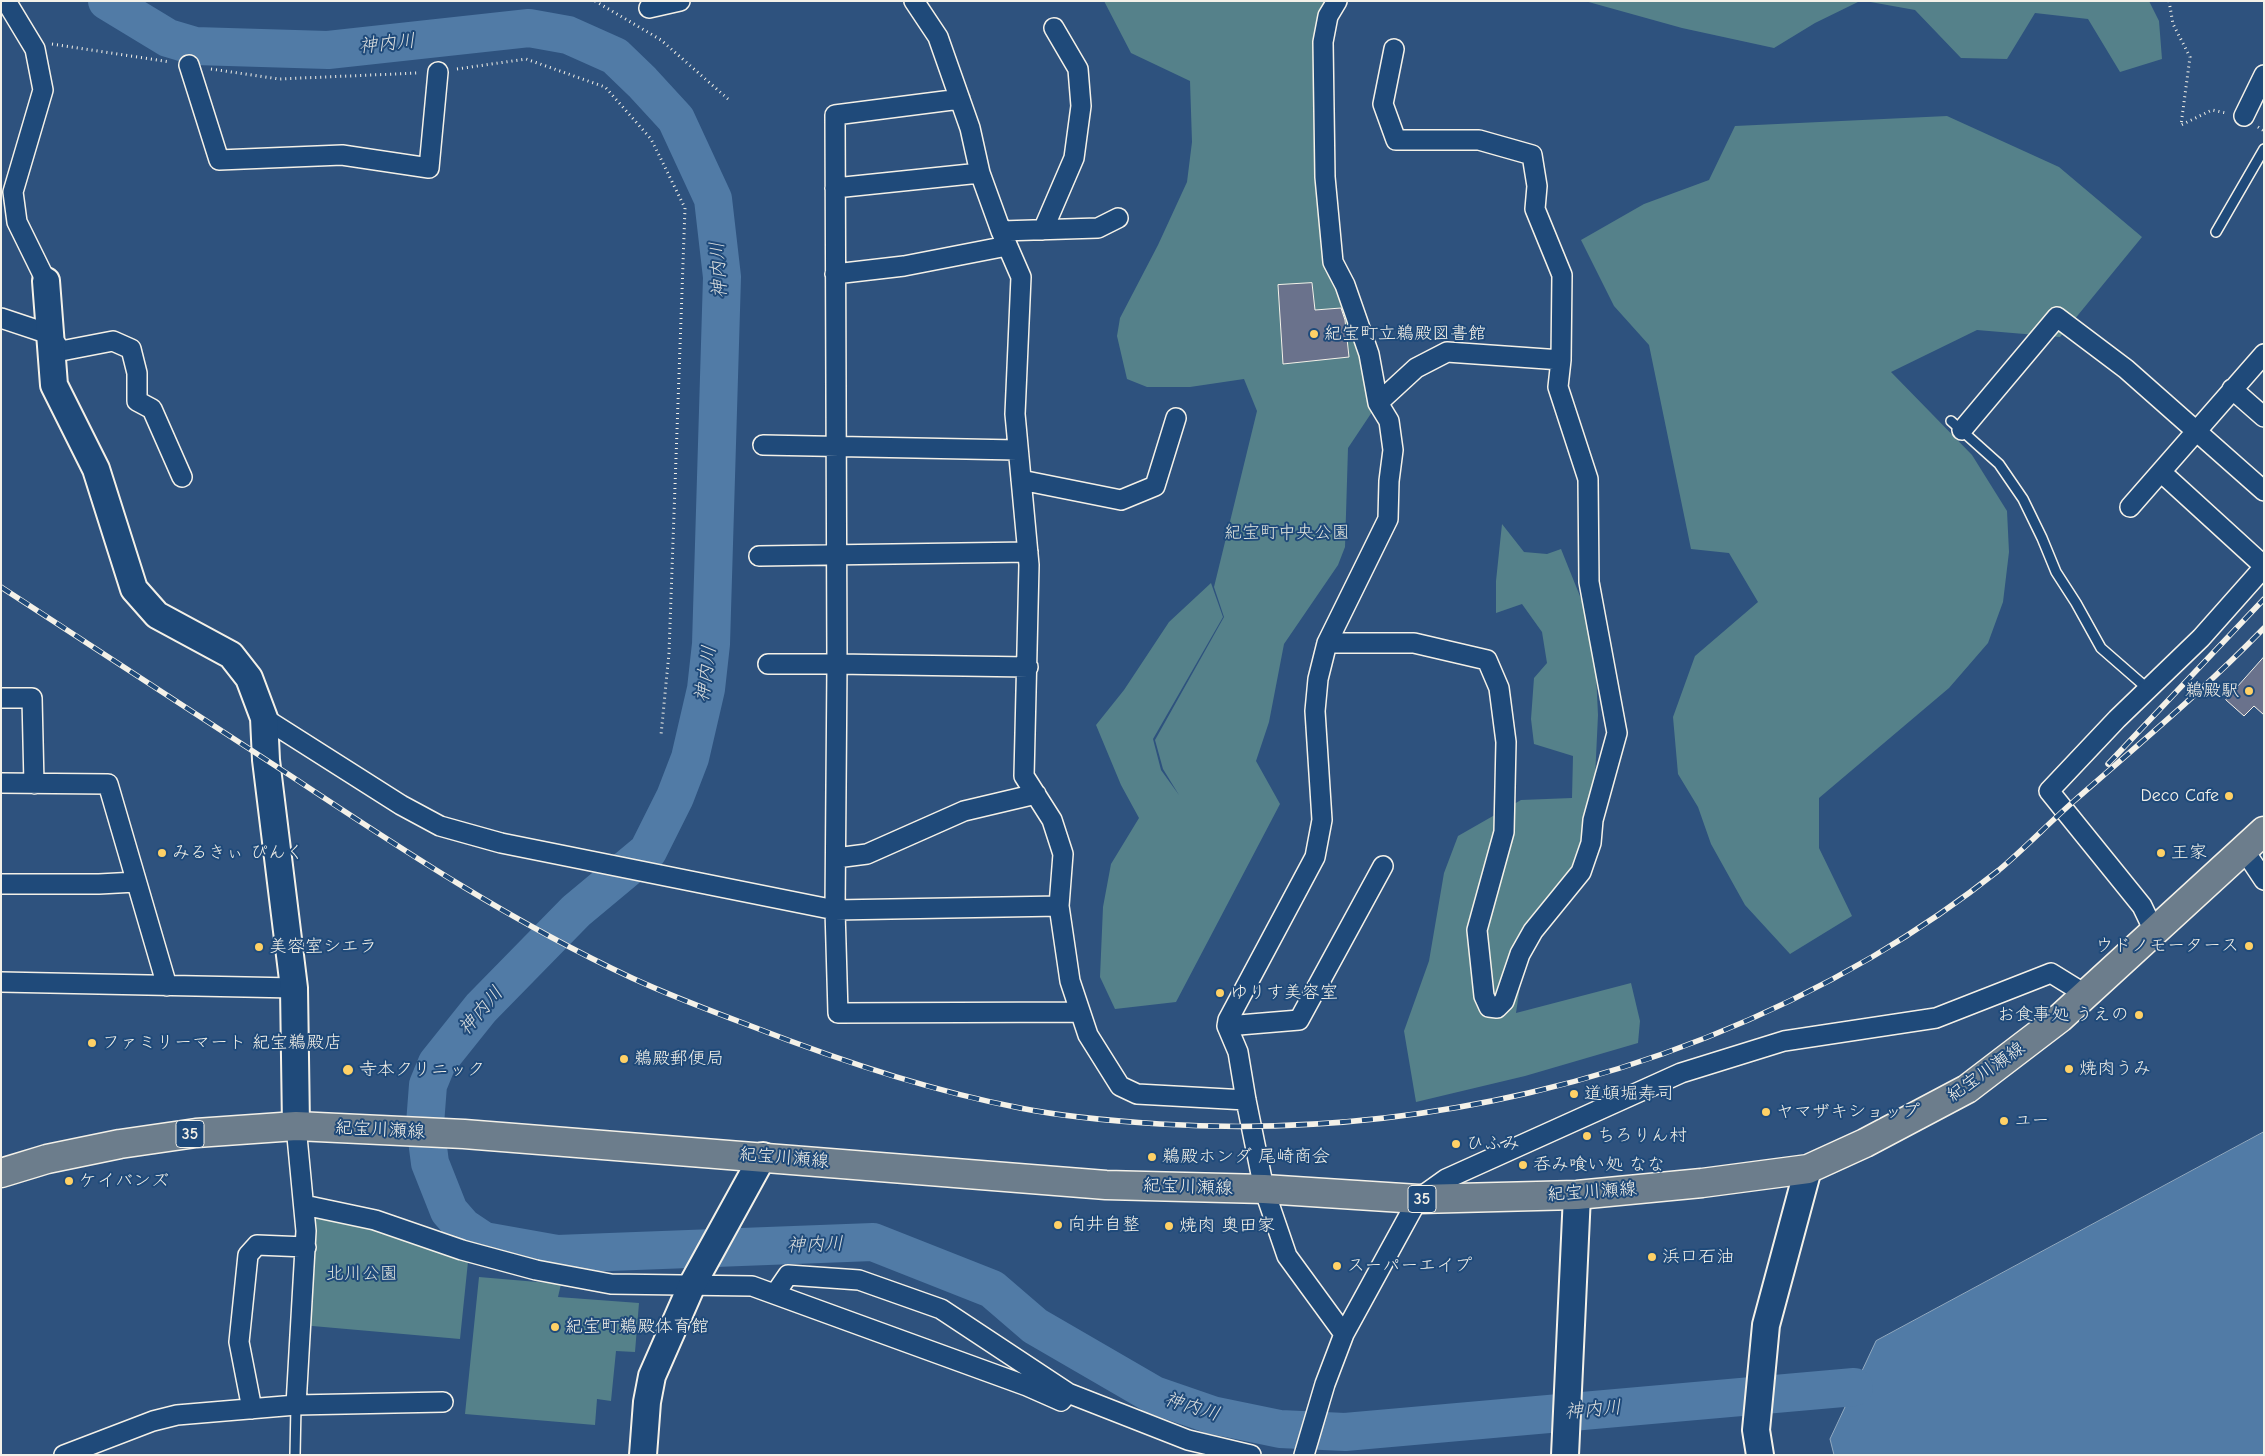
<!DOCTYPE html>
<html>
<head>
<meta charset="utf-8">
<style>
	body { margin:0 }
	#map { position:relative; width:2265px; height:1456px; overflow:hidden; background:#2e527e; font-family:"Comic Neue",sans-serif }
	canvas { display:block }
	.frame { position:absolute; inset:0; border:2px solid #f4f1e8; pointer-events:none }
</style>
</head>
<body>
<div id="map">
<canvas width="2265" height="1456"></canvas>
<div class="frame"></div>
</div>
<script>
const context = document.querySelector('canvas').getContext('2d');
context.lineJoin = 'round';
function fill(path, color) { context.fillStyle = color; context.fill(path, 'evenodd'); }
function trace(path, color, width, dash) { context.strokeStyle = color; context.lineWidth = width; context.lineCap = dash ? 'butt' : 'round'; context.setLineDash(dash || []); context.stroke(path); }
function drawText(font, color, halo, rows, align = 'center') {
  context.font = font + ' "Comic Neue","Klee One",sans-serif'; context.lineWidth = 4; context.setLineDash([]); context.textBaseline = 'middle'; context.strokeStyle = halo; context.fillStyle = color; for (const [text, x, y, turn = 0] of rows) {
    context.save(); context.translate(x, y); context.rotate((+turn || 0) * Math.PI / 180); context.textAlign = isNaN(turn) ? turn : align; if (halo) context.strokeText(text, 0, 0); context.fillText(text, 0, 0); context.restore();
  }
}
fill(new Path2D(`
	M1104,1H1328L1332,257L1378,403L1348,448L1345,547L1338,565L1284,644L1269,722L1256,761L1280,804L1176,1002L1115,1009L1100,977L1103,907L1111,864L1139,818L1121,785L1096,725L1124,690L1169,622L1211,583L1223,617L1153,739L1161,770L1179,795L1163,769L1155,740L1224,617L1214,587L1257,411L1244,379L1190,387H1147L1127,379L1117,336L1120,318L1158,245L1187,182L1192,142L1190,81L1131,53Z
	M1585,1H1860L1815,23L1774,48L1682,28Z
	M1865,1H2149L2159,21L2162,59L2120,72L2088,19L2035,13L2007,59L1961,58L1915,10Z
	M1947,116L2059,167L2142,237L2060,337L1977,330L1891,372L1972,455L2007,511L2009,552L2003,602L1988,643L1949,688L1819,798V848L1852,916L1790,954L1745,905L1711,844L1698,807L1678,774L1673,717L1695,656L1758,602L1729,553L1691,549L1649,345L1614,306L1581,240L1644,204L1709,180L1735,126Z
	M1502,524L1524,552L1547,554L1561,549L1594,631L1598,715L1593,820L1576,879L1526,945L1516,1013L1631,983L1640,1021L1638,1043L1525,1076L1416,1102L1404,1031L1429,961L1444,873L1458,836L1521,800L1572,798L1573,756L1534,744L1531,719L1534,678L1547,663L1542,632L1522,604L1496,613V581Z
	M304,1205L469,1252L460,1339L301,1325Z
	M479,1277L561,1284L558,1297L639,1303L635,1352L616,1351L611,1401L597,1399L595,1425L465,1414Z`), '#55818a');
const water = new Path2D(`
	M2264,1132V1455H1834L1830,1439L1876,1341Z`);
fill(water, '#517ba6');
trace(water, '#92aac0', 1);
trace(new Path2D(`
	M107,1L168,38L195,46L328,50L529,28L568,35L615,56L642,82L676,119L713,199L722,277L711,644L706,689L690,758L675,797L648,851L576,911L481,1008L437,1063L428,1085L425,1124L430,1163L449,1211L463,1227L484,1241L557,1254L873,1242L992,1289L1035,1326L1154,1395L1212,1415L1280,1429L1345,1432L1854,1387`), '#517ba6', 38);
const building = new Path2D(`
	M1312,283L1315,310L1341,308L1345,320L1349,357L1283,364L1278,285Z
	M2264,657V715L2254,706L2244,716L2226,700Z`);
fill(building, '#6a728c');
trace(building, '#f4f1e8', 1);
const lane = new Path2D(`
	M2216,232L2264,149
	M1951,421L1999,464L2023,499L2042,538L2056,572L2076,603L2101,648L2148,689
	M295,1455L296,1405`);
const street = new Path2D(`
	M6,1L35,49L43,90L13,192L17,222L46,281
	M914,1L938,37L970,128L980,173L1001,231L1021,277L1015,414L1029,565L1024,776L1052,820L1063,854L1059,906L1070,981L1088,1035L1120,1086L1137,1094L1246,1100
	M1337,1L1328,16L1323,42L1325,177L1333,262L1345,285L1369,354L1378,403L1389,421L1393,450L1389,481L1388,519L1327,643L1318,679L1315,711L1322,820L1315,857L1228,1020L1227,1026L1238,1052L1246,1100L1264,1189L1287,1256L1344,1334
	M649,8L680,1
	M1394,49L1383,104L1396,140H1479L1532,155L1537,186L1535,209L1562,275L1561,360
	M189,65L219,160L342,155L429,168L438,72
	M2244,116L2264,75
	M835,188L980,173
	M1043,230L1074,158L1081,106L1078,69L1054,28
	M1001,231L1098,228L1118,218
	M835,274L904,266L1007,246
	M1,318L49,334L61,351L113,341L131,349L137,373V401L152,409L182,477
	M2232,389L2264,417
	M1962,430L2057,317L2126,369L2264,491
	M763,445L1017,450
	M2161,472L2264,566
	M1021,480L1121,500L1155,486L1176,418
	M2130,507L2264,354
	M759,556L1028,552
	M1327,643H1414L1487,660L1499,688L1506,742L1504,832L1477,930L1484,996L1489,1007L1497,1008L1504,1001L1520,954L1533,931L1581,872L1591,843L1593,820L1617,733L1589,582L1588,479L1558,387L1561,360L1447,352L1416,368L1378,403
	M768,664H837L835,115L960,99
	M1028,667L837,664L835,910L838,1013L1080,1012
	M1,698H32L34,784
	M264,718L401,805L440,826L501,843L835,910L1059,906
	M1,783L108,784L167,986
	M2244,850L2264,880
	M836,858L867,854L964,811L1036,794
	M1,884H99L136,882
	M2155,933L2142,906L2049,791L2117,719L2201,638L2264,567
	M1,982L294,988
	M1227,1026L1299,1020L1383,866
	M296,1126L306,1231L296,1405
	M304,1205L375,1220L462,1250L536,1270L611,1284L752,1286L1027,1386L1061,1401L1068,1393L1188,1440L1251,1455
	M775,1294L788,1275L859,1280L941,1309L1068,1393
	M252,1409L239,1342L248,1255L257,1245L306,1247
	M64,1455L153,1421L177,1415L296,1405L443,1402
	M1304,1455L1325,1384L1344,1334L1418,1199L1446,1179L1681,1073L1784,1041L1936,1018L2051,973L2085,994`);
const secondary = new Path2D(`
	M46,281L54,385L96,469L134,589L157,615L231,655L249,678L264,718L266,760L294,988L296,1126
	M643,1455L647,1402L652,1376L692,1285L763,1156
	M1565,1455L1577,1195
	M1760,1455L1756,1430L1766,1325L1808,1169`);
const primary = new Path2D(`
	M1,1173L47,1159L120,1144L196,1133L296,1126L464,1134L1106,1185L1264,1189L1418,1199L1577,1195L1702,1183L1808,1169L1865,1143L1967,1089L2060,1018L2264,831`);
trace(lane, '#f4f1e8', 12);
trace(street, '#f4f1e8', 22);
trace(secondary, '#f4f1e8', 30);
trace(primary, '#f4f1e8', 31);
trace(new Path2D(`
	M595,1L661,40L728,99
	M2169,1L2173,24L2190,57L2181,125L2212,110L2226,113
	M52,44L170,62
	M211,69L279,79L418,73
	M457,69L526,59L605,87L651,139L685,208L669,653L661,735
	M2258,127L2264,131`), '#f4f1e8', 3, [1, 4]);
trace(lane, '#1f4a7a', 9);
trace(street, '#1f4a7a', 19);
trace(secondary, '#1f4a7a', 26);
trace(primary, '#6c7d8c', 28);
const rail = new Path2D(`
	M1,587C98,650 194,713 291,776C401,849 512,922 632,978C671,996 711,1011 751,1026C838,1060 927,1090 1020,1108C1065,1117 1113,1121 1160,1124C1407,1139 1658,1082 1872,957C1916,931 1959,902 1999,870C2025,848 2049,823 2074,801C2139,744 2204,690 2264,628
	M2108,764L2264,599`);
trace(rail, '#f4f1e8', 5.5);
trace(rail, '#1f4a7a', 4, [11]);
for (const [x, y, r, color] of [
	[1314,334,5,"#ffd166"],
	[2249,691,5,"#ffd166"],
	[2229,796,5,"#ffd166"],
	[162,853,5,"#ffd166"],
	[2161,853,5,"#ffd166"],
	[2249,946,5,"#ffd166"],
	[259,947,5,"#ffd166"],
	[1220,993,5,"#ffd166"],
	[2139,1015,5,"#ffd166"],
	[92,1043,5,"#ffd166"],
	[624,1059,5,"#ffd166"],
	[2069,1069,5,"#ffd166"],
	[348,1070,6,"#ffd166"],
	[1574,1094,5,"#ffd166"],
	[1766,1112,5,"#ffd166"],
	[2004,1121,5,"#ffd166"],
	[1587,1136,5,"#ffd166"],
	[1456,1144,5,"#ffd166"],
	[1152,1157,5,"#ffd166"],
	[1523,1165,5,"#ffd166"],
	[69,1181,5,"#ffd166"],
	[1058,1225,5,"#ffd166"],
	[1169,1226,5,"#ffd166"],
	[1652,1257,5,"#ffd166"],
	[1337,1266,5,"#ffd166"],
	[555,1327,5,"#ffd166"]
]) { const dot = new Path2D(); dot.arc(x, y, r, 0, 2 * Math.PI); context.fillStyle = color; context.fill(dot); trace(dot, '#1f4a7a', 2); }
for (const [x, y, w] of [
	[190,1134,28],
	[1422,1199,28]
]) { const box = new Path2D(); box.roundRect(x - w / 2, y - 13.5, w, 27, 4); context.fillStyle = '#1f4a7a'; context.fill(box); trace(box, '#f4f1e8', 1); }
drawText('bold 16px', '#f4f1e8', null, [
	["35",190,1134],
	["35",1422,1199]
]);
drawText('18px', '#f4f1e8', '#1f4a7a', [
	["紀宝町立鵜殿図書館",1324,334],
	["鵜殿駅",2239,691,"right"],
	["Deco Cafe",2219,796,"right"],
	["みるきぃ ぴんく",172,853],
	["王家",2171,853],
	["ウドノモータース",2239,946,"right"],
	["美容室シエラ",269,947],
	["ゆりす美容室",1230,993],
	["お食事処 うえの",2129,1015,"right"],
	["ファミリーマート 紀宝鵜殿店",102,1043],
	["鵜殿郵便局",634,1059],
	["焼肉うみ",2079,1069],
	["寺本クリニック",359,1070],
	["道頓堀寿司",1584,1094],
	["ヤマザキショップ",1776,1112],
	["ユー",2014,1121],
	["ちろりん村",1597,1136],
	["ひふみ",1466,1144],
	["鵜殿ホンダ 尾崎商会",1162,1157],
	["呑み喰い処 なな",1533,1165],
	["ケイバンズ",79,1181],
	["向井自整",1068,1225],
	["焼肉 奥田家",1179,1226],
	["浜口石油",1662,1257],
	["スーパーエイプ",1347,1266],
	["紀宝町鵜殿体育館",565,1327]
], 'left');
drawText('18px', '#dce0da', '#1f4a7a', [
	["紀宝町中央公園",1287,533],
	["北川公園",362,1274]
]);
drawText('18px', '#f4f1e8', '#1f4a7a', [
	["紀宝川瀬線",1986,1072,-35],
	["紀宝川瀬線",380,1130,3],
	["紀宝川瀬線",784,1158,5],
	["紀宝川瀬線",1188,1187,2],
	["紀宝川瀬線",1592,1192,-4]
]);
drawText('italic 19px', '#dcdfde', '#1f4a7a', [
	["神内川",387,44,-6],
	["神内川",719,270,-93],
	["神内川",706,674,-82],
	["神内川",481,1011,-49],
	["神内川",815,1245,-2],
	["神内川",1192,1407,17],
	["神内川",1593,1410,-5]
]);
</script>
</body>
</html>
